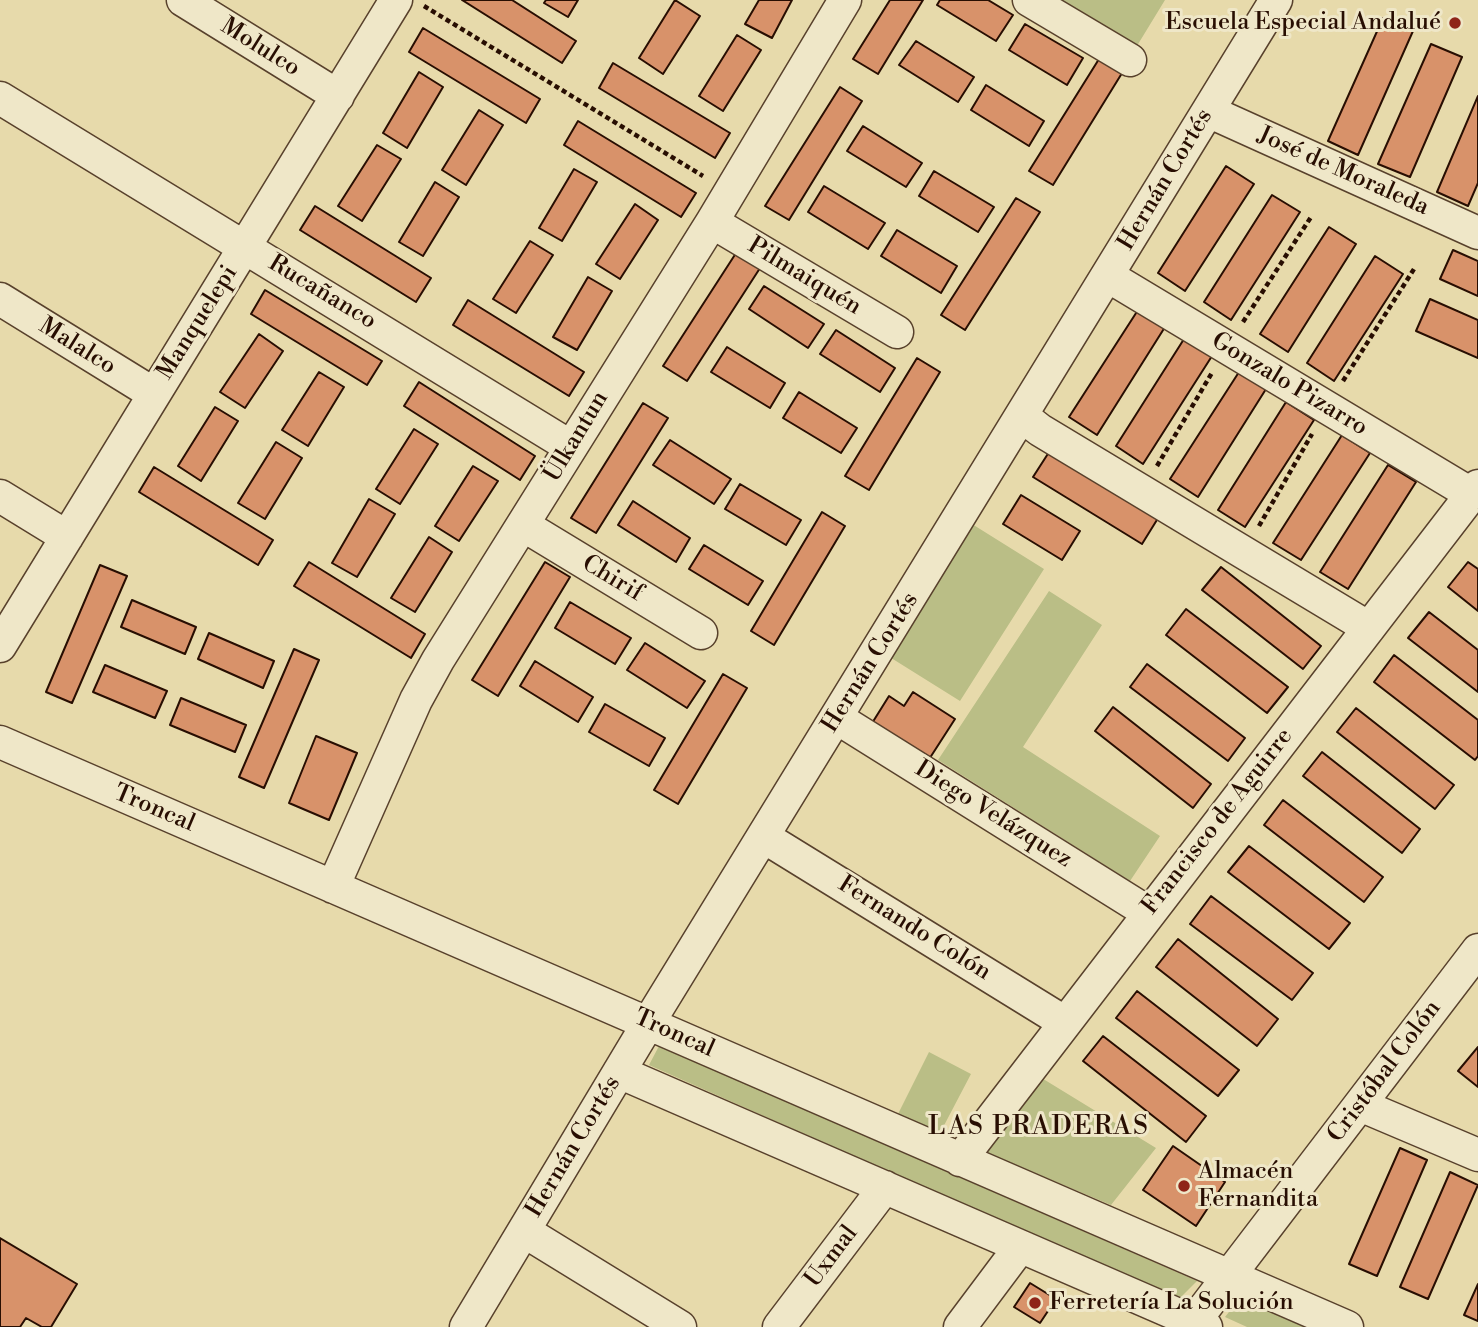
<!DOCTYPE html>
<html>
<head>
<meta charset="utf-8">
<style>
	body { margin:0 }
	canvas { display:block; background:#e7daab }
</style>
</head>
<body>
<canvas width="1478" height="1327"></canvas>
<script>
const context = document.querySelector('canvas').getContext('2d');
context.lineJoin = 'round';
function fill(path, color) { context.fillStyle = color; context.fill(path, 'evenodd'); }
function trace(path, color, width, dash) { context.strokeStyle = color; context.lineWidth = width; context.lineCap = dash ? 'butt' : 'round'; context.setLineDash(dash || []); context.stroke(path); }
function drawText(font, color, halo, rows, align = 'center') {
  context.font = font + ' "Libre Bodoni",serif'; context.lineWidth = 6; context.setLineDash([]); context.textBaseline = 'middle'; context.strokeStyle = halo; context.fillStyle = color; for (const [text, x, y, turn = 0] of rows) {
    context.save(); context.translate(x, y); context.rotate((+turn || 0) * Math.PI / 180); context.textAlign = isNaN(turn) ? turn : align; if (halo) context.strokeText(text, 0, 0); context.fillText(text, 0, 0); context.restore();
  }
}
fill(new Path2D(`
	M1039,0H1165L1132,54Z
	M972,524L1044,569L960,701L888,656Z
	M1049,591L1102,625L1023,747L1160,836L1130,881L938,760Z
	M659,1046L1197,1281L1178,1300L649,1065Z
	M929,1052L971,1074L939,1135L898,1114Z
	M1040,1077L1156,1148L1111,1205L978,1149Z
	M1244,1293L1320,1327H1247L1225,1317Z`), '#babe86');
const building = new Path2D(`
	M462,0H512L576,41L562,63Z
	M546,0H578L568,17L544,3Z
	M675,0L700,16L663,74L639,58Z
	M759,0H792L772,38L745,24Z
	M890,0H923L878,74L853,59Z
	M940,0H988L1013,15L996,41L937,5Z
	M1383,18L1413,31L1358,155L1328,141Z
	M1025,24L1083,58L1067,85L1009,50Z
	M423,28L540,99L526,123L409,52Z
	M737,35L761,50L723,111L699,96Z
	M916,41L974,77L958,102L899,65Z
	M1431,44L1462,57L1410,177L1378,164Z
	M1104,51L1127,65L1053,185L1029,171Z
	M613,63L730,133L715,158L599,88Z
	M419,72L443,87L407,148L383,133Z
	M986,85L1044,121L1029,146L971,110Z
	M840,87L862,101L789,220L765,206Z
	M1478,96V183L1468,206L1437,192Z
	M479,110L503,125L466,185L442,170Z
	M578,121L696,193L681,217L564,145Z
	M863,126L922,163L906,187L847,151Z
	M377,145L401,159L362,221L338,206Z
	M1226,166L1254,184L1185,291L1158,273Z
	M574,169L597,182L562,241L539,228Z
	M934,171L994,207L978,232L919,196Z
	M435,182L459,197L423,256L399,242Z
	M824,186L885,223L868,249L808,212Z
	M1272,195L1300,212L1231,320L1204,302Z
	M1016,198L1040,212L965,330L941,315Z
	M635,204L658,220L620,279L596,264Z
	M315,206L431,278L416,302L300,230Z
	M1329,227L1356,244L1288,352L1260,334Z
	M897,230L957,266L941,293L881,256Z
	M530,241L553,255L516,313L493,299Z
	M738,250L762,265L687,381L663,366Z
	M1453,250L1478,261V296L1440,279Z
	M1375,256L1403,274L1334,381L1307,363Z
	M588,277L612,291L577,350L553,337Z
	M764,286L824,324L808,348L749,309Z
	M265,290L382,361L367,385L251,314Z
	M1430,299L1478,320V358L1416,331Z
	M468,300L584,372L569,396L453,325Z
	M1138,310L1165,327L1097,435L1069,417Z
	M836,330L895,368L880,392L820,354Z
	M259,334L283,351L245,408L220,392Z
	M1184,339L1212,356L1143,464L1116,446Z
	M727,347L785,383L770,408L711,372Z
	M917,358L940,372L869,490L845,476Z
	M319,372L344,387L308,446L282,430Z
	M1239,372L1266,389L1198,497L1170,479Z
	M419,382L535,456L520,480L404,406Z
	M799,392L857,428L841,453L783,418Z
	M1286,402L1314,420L1245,527L1218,510Z
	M643,403L668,418L596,533L571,518Z
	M215,407L238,421L201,481L178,466Z
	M414,429L438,444L400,504L376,489Z
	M1342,435L1370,453L1301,560L1273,543Z
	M670,440L731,479L714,504L653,465Z
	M276,442L302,458L265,519L238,503Z
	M1051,449L1160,515L1142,544L1033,477Z
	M1388,465L1416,482L1348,589L1320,572Z
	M473,466L498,481L459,541L435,526Z
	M154,467L273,540L258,565L139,492Z
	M740,484L801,520L786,545L725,509Z
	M1021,495L1080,531L1062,560L1003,524Z
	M369,499L395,514L357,577L332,563Z
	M633,501L690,538L676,562L618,525Z
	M822,512L845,526L774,645L751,631Z
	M429,537L452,552L415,612L391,598Z
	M704,545L763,581L748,605L689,569Z
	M309,562L425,634L411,658L294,586Z
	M545,562L570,577L498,696L472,680Z
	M1468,562L1478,569V611L1448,587Z
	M100,565L127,576L72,703L46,692Z
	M1221,567L1321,646L1303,669L1202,590Z
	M132,600L196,627L185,654L121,627Z
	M570,602L631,638L615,664L555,628Z
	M1186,609L1288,687L1267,713L1166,635Z
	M1429,612L1478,650V692L1408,638Z
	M209,633L274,661L263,688L198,659Z
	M645,643L705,681L687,708L627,670Z
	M294,649L319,660L264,788L239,777Z
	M1394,655L1478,720V756L1475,760L1374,682Z
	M535,661L593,697L578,722L520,686Z
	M1147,664L1245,738L1228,761L1130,687Z
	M105,665L167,691L155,718L93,692Z
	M723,674L747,688L678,804L654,790Z
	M913,692L955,719L926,764L869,728L889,696L904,706Z
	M181,698L246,725L235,752L170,725Z
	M605,704L665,738L649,766L589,732Z
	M1113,707L1211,784L1193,808L1095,731Z
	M1356,708L1454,785L1435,809L1337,732Z
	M316,736L357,753L329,820L289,803Z
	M1322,752L1420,829L1402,853L1303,776Z
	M1283,800L1383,877L1364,902L1264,825Z
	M1249,846L1350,923L1329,949L1228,872Z
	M1211,896L1313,973L1292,1000L1190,924Z
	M1178,939L1278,1019L1257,1046L1156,967Z
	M1137,991L1239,1070L1218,1096L1116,1018Z
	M1103,1036L1206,1116L1186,1142L1083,1061Z
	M1478,1047V1087L1458,1071Z
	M1173,1146L1225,1182L1196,1226L1143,1190Z
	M1400,1148L1427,1160L1377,1276L1349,1264Z
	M1450,1172L1478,1185L1428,1299L1400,1287Z
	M0,1238L77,1284L51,1327H42L26,1318L20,1327H0Z
	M1030,1283L1056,1299L1040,1323L1014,1307Z
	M1478,1284V1321L1464,1315Z`);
fill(building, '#d8926a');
trace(building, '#280e02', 2);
const street = new Path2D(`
	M183,0L338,96
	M1029,0L1130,60
	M0,98L571,447
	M1208,111L1478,233
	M712,222L897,332
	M1108,276L1471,494
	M0,299L154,394
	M1022,416L1040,430L1369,628
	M0,496L67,537
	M523,525L701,633
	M0,646L396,0
	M837,718L1149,913
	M0,742L1347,1327
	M764,837L1064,1022
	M333,887L416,700L438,660L712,222L845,0
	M619,1072L1206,1327
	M1360,1105L1478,1155
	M960,1160L1478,486
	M524,1231L680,1327
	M466,1327L649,1022L1276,0
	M779,1327L885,1187
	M960,1327L1020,1247
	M1190,1327L1478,950`);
trace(street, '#58412c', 35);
trace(new Path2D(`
	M424,6L703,176
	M1243,322L1311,217
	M1343,381L1414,269
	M1157,466L1213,371
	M1259,526L1312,434`), '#280e02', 4.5, [5, 3.5]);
trace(street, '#efe7c8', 32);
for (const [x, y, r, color] of [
	[1455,23,7,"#8f2418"],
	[1184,1186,7,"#8f2418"],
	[1035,1303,7,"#8f2418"]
]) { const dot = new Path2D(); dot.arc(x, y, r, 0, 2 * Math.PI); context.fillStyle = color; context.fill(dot); trace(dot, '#efe7c8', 2.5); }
drawText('24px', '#280e02', '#efe7c8', [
	["Escuela Especial Andalué",1441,23,"right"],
	["Almacén",1198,1172],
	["Fernandita",1198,1200],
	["Ferretería La Solución",1049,1303]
], 'left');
drawText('24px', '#280e02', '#efe7c8', [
	["Molulco",260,48,32],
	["José de Moraleda",1343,172,24],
	["Hernán Cortés",1166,180,-59],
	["Pilmaiquén",804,277,31],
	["Rucañanco",322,293,31],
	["Manquelepi",198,323,-58],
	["Malalco",77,347,32],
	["Gonzalo Pizarro",1289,385,31],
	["Ülkantun",577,437,-59],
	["Chirif",612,579,31],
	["Hernán Cortés",871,663,-58],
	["Troncal",154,809,23],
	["Diego Velázquez",993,815,32],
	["Francisco de Aguirre",1218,822,-52],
	["Fernando Colón",914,929,32],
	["Troncal",674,1034,24],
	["Cristóbal Colón",1385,1072,-53],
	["Hernán Cortés",574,1147,-59],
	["Uxmal",832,1257,-53]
]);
context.letterSpacing = '2px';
drawText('26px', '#280e02', '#efe7c8', [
	["LAS PRADERAS",1039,1128]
]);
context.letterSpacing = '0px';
</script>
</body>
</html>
